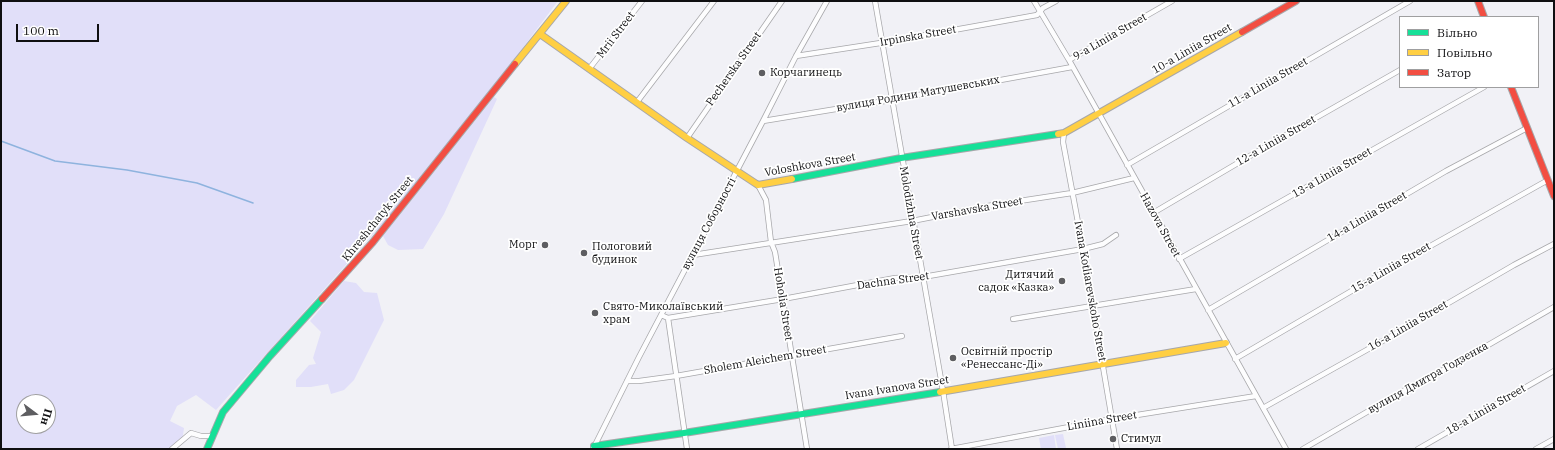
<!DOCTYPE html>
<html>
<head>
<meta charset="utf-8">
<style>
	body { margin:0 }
	#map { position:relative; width:1555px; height:450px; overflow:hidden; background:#f1f1f6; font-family:"IBM Plex Serif",serif }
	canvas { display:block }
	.frame { position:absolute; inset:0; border:2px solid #0f0f11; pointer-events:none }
	.legend { position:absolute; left:1399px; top:16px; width:140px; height:72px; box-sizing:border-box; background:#fff; border:1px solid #9f9fa0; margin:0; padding:5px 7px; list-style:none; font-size:12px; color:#0f0f11 }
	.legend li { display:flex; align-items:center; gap:8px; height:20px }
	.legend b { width:20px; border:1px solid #9f9fa0 }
	.north { position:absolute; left:16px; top:394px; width:40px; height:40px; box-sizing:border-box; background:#fff; border:1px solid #9f9fa0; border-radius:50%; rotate:106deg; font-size:11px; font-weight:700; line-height:16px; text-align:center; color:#0f0f11 }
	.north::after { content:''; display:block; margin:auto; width:14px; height:18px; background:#5e5e61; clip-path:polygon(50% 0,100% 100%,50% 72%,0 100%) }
	.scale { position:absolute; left:16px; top:24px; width:83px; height:18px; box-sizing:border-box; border:2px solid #0f0f11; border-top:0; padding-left:5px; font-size:12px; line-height:14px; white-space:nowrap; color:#0f0f11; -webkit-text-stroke:3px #fff; paint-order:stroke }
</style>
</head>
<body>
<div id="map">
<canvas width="1555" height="450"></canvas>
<div class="frame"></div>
<ul class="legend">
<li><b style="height:5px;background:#16e098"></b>Вільно</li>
<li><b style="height:5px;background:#ffcf43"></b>Повільно</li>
<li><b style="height:5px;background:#f24e42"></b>Затор</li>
</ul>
<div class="north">Пн</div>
<div class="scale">100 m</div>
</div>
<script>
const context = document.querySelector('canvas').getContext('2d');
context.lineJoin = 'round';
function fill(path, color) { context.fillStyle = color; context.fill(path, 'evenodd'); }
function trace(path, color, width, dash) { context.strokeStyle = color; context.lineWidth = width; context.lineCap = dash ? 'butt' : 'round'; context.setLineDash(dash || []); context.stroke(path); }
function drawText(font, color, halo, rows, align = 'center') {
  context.font = font + ' "IBM Plex Serif",serif'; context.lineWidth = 3.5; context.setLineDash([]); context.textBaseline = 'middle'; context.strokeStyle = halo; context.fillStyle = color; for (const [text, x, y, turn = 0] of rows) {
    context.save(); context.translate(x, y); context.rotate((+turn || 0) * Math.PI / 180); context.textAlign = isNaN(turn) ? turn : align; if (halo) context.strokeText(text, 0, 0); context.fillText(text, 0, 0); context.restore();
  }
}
fill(new Path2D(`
	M1,1H558L430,171L216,410L196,395L177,406L170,421L184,428L182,442L174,449H1ZM24,402H48V426H24Z
	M494,97L497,99L444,214L423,249L398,250L388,245L383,236Z
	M344,281L356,283L364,292L377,293L384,320L354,380L344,390L331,394L328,384L311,387H296V380L309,365L316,364L313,358L321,332L310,321Z
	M1063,434L1066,448L1058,449L1055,435Z
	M1054,435L1056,449H1041L1039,438Z`), '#e1dff9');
trace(new Path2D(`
	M1,141L55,161L127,170L197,183L253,203`), '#8eb3de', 1.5);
const street = new Path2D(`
	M875,1L943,391L952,449
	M1034,1L1069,60L1286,449
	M796,56L887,42L1037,15L1043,8L1056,1
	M1069,60L1172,1
	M589,69L642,1
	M637,102L714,1
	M763,121L891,100L1072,67
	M1064,133L1063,142L1083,249L1117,449
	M687,138L782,1
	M1127,165L1410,1
	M758,185L766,200L771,242L775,252L807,449
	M1153,213L1277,140L1400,70
	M693,255L912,221L993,205L1072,193L1134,178
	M1179,259L1484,87
	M1208,310L1446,171L1527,128
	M661,315L668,318L687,449
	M668,318L783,299L895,278L923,277L1083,249L1103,244L1116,235
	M1013,319L1196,289
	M1235,359L1384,272L1548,180
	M627,381H639L676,376L902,336
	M1263,408L1388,338L1514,265L1554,244
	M172,449L191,433L201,436H212
	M593,449L639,357L763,121L796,56L827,1
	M951,449L1112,419L1256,396
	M1303,449L1405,390L1464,359L1554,307
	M1418,449L1554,371
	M1536,449L1554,439`);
const fast = new Path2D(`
	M792,179L901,158L1058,134
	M594,446L684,433L940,392
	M207,449L223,412L270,356L322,299`);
const slow = new Path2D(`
	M540,34L687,138L758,185L792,179
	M515,64L566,1
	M1058,134L1064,133L1242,32
	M940,392L1226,343`);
const jam = new Path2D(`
	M1478,1L1484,17
	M1242,32L1296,1
	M1511,87L1554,196
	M322,299L373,242L515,64`);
trace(street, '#a7a7aa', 6);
trace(fast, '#a7a7aa', 8);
trace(slow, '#a7a7aa', 8);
trace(jam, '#a7a7aa', 8);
trace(street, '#fdfdfe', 4.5);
trace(fast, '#16e098', 6);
trace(slow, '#ffcf43', 6);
trace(jam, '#f24e42', 6);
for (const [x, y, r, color] of [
	[762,73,4,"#5e5e61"],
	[545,245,4,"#5e5e61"],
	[584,253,4,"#5e5e61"],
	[1062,281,4,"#5e5e61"],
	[595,313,4,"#5e5e61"],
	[953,358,4,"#5e5e61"],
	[1113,439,4,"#5e5e61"]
]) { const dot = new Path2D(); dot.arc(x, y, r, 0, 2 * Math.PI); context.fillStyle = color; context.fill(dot); trace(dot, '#fff', 1.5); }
drawText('11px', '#0f0f11', '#fff', [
	["Mrii Street",616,35,-53],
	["Irpinska Street",918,36,-10],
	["9-a Liniia Street",1110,37,-30],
	["10-a Liniia Street",1192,49,-30],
	["Pecherska Street",734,69,-55],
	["11-a Liniia Street",1268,83,-30],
	["вулиця Родини Матушевських",918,94,-10],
	["12-a Liniia Street",1276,141,-30],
	["Voloshkova Street",810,165,-10],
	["13-a Liniia Street",1332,173,-30],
	["Varshavska Street",977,209,-10],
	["Molodizhna Street",911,213,80],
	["14-a Liniia Street",1367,217,-30],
	["Khreshchatyk Street",378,219,-51],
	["вулиця Соборності",709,224,-62],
	["Hazova Street",1160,225,61],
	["15-a Liniia Street",1391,268,-30],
	["Dachna Street",893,281,-8],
	["Ivana Kotliarevskoho Street",1090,291,80],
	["Hoholia Street",783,304,81],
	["16-a Liniia Street",1408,326,-30],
	["Sholem Aleichem Street",765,360,-10],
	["вулиця Дмитра Годзенка",1428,378,-29],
	["Ivana Ivanova Street",897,388,-9],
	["18-a Liniia Street",1486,410,-30],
	["Liniina Street",1102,421,-10]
]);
drawText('11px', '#0f0f11', '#fff', [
	["Корчагинець",770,73],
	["Морг",537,245,"right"],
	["Пологовий",592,247],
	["будинок",592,260],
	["Дитячий",1054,275,"right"],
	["садок «Казка»",1054,288,"right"],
	["Свято-Миколаївський",603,307],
	["храм",603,320],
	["Освітній простір",961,352],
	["«Ренессанс-Ді»",961,365],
	["Стимул",1121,439]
], 'left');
</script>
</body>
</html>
